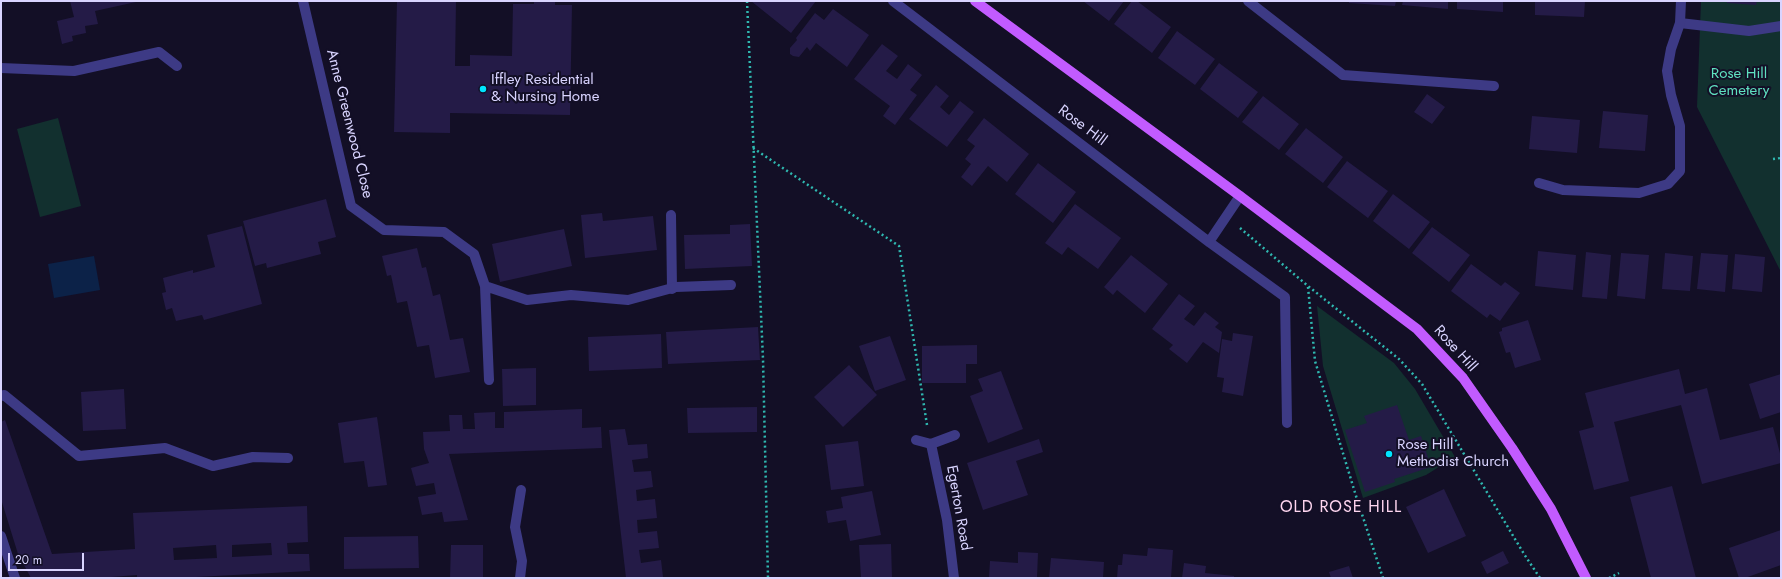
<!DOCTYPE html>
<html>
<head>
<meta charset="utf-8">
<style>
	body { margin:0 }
	#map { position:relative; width:1782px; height:579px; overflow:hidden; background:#130f26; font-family:Jost,sans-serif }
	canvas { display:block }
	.frame { position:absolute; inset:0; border:2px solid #d9d4ff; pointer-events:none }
	.scale { position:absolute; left:8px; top:553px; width:76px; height:18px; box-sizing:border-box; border:2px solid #d9d4ff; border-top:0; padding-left:5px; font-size:12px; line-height:14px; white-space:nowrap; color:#d9d4ff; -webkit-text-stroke:3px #130f26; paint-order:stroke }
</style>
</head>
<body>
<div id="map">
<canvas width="1782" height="579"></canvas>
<div class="frame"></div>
<div class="scale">20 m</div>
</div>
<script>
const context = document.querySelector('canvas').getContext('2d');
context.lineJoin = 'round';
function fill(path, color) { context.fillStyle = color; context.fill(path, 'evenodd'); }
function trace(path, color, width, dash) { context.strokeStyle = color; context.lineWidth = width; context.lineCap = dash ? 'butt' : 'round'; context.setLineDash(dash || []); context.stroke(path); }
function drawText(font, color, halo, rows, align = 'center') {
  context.font = font + ' Jost,sans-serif'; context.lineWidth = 4; context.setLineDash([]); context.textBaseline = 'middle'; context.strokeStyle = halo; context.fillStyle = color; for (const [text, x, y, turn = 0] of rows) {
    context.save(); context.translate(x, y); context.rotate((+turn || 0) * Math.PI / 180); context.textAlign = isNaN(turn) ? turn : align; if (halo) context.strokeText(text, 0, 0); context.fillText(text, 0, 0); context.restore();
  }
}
fill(new Path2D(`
	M1701,1H1781V272L1697,107Z
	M58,118L81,206L40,217L17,129Z
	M1317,306L1394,363L1415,389L1455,457L1426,475L1363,498L1323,366Z`), '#12302f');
fill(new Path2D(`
	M94,256L100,290L54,298L48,264Z`), '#0c2248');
fill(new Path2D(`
	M70,1H136V2L95,11L98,24L85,26L86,33L72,36L73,41L62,44L57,21L74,17Z
	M397,1H456L455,66H470V55L512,56L513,4H534V1H555V5H572L570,115L450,113V133L394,132Z
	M751,1H816L791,33Z
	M1083,1H1124L1109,21Z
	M1132,1H1137L1171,27L1152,53L1114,24Z
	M1349,1H1396L1395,6L1349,3Z
	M1403,1H1448V9L1402,5Z
	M1457,1H1503V12L1457,9Z
	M1535,1H1585L1584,17L1535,15Z
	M1727,1H1757L1756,5L1727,3Z
	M833,9L869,35L847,67L816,43L810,51L807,47L799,57L793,56L790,54V48L797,40L796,38L815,13L824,20Z
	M1177,31L1215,59L1195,85L1158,58Z
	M882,44L898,56L886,71L897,79L908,64L922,75L910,90L917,95L895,125L883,116L890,106L854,79Z
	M1219,63L1258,92L1238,118L1200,89Z
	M936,85L949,96L940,107L949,115L960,101L974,112L947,147L909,119Z
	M1427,94L1445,107L1432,124L1414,112Z
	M1263,96L1299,124L1279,150L1242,122Z
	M1603,111L1648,115L1645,151L1599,148Z
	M1532,116L1580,120L1577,153L1529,149Z
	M984,118L1029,154L1007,182L988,166L972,186L961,177L971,164L965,159L975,146L967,140Z
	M1306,128L1343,157L1323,183L1285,154Z
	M1347,161L1388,191L1368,218L1327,187Z
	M1038,163L1076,192L1053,223L1015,194Z
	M1393,194L1430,222L1409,249L1373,221Z
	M326,199L336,237L318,242L321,254L267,268L266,263L255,266L243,221Z
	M1075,204L1121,238L1098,269L1068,247L1062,255L1045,243Z
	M602,213L603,221L653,216L657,250L585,258L581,215Z
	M750,224L752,266L685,269L684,235L730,234V225Z
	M242,226L262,304L204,320L202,315L176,321L172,308L166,310L162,293L166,292L163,278L193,270V273L215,267L207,235Z
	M1432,227L1470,255L1449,282L1412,253Z
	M564,229L572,266L500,282L492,244Z
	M417,248L422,268L426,267L433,296L440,294L450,340L463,338L470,372L435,378L429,345L417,347L407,301L397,303L391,275L387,276L382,256Z
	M1538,251L1576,255L1573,290L1535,286Z
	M1586,252L1611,255L1607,299L1582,297Z
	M1621,253L1649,255L1645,299L1617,296Z
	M1665,253L1693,256L1690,291L1662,289Z
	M1701,253L1728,255L1725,292L1697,289Z
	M1735,254L1765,257L1762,292L1732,289Z
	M1131,255L1168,284L1145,313L1117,290L1113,295L1104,287Z
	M1471,264L1501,286L1505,282L1520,293L1500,321L1490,314L1487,318L1451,291Z
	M1179,294L1195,306L1184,319L1194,326L1205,312L1219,323L1215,327L1222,332L1219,353L1203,342L1187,363L1169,349L1173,345L1152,329Z
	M1528,320L1541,360L1515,368L1510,352L1506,353L1499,332L1502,331V328Z
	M758,327L760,360L668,364L666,332Z
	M1233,333L1253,336L1243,396L1222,392L1224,378L1217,377L1222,339L1232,341Z
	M661,334L662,368L589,371L588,337Z
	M890,336L906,380L875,391L859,346Z
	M977,345V364H966V383H922V346Z
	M849,365L877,395L843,427L814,397Z
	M536,368V405L503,406L502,369Z
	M1679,369L1685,394L1707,388L1720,440L1773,427L1781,457V463L1702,484L1681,405L1614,422L1629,481L1594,490L1579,431L1594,427L1585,393Z
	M1001,371L1023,429L988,443L970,396L983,391L978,379Z
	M1781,374V412L1760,419L1749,384Z
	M124,389L126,429L83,431L81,392Z
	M1397,405L1409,440L1421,436L1431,467L1394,479L1395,482L1365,492L1345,430L1367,423L1364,416Z
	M757,407V432L688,433L687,408Z
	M582,409V428L601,427L602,448L449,454L468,520L444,522L442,512L422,515L418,497L436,494L434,483L416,486L411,468L429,463L424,449L423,432L450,431L449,415H462L463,429H475L474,413L495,412V428H504V412Z
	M377,417L387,485L368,487L364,461L344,463L338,423Z
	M5,420L52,554L135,549L133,513L307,506L308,542L287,543L288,554H309L310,571L177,578H137V575L99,578H31L18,554L1,499V422ZM271,543L272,555L232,557V545ZM216,545L217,558L174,560L173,548Z
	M625,429L628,445L647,444L648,458L632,460L634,472L651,471L653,487L636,490L637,501L655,499L657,518L637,520L638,533L657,531L659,548L639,550L641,563L661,560L663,577L626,578L609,430Z
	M1039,439L1043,452L1016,461L1028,495L983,510L967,463Z
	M858,441L864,486L831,490L825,445Z
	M1672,486L1696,578H1651L1630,497Z
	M1444,489L1466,536L1428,553L1406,507Z
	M872,491L881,535L850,541L846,520L828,523L826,511L843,508L841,497Z
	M1781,530V565L1745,578H1739L1729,548Z
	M418,536L419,568L344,569V537Z
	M891,544L892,578H861L859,545Z
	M451,545H483V578H450Z
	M1148,548L1173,550L1171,578H1117L1118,565H1122L1123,554L1147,556Z
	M1503,551L1509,563L1487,574L1481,562Z
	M1018,552L1038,553L1037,578H989L990,561L1018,563Z
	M1051,558L1104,562L1103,578H1049Z
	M1184,563L1206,566L1205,573L1234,576V578H1182Z
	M1349,566L1353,578H1331L1329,572Z`), '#241b47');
trace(new Path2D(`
	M747,1L763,359L768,578
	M1062,109L1067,103
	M753,148L899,246L927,425
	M1773,159L1781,158
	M1240,228L1308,286L1399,359L1422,384L1524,554L1540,578
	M1308,287L1315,361L1356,496L1383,578
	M1609,578L1619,573`), '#2fb8b0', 2.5, [2, 3]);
trace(new Path2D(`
	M893,1L1209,242L1285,297L1287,423
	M1248,1L1343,75L1494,86
	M1680,23L1749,31L1781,26
	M671,215L672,289
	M1209,242L1240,196`), '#3d3a85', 10);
trace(new Path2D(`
	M303,1L351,206L384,230L444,232L474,254L485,286L489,380
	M1,68L74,71L159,52L177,66
	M1539,183L1563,190L1639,193L1668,184L1680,171V126L1671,95L1667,71L1671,49L1680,23L1681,1
	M485,286L527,300L571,295L628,300L676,287L731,285
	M1,396L4,395L79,456L165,448L213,466L253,457L288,458
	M916,440L931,444L955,435
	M931,444L947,520L954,578
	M1,536L15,578
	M520,578L522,561L515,527L521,490`), '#3d3a85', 10);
trace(new Path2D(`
	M975,1L1240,196L1417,329L1463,378L1512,448L1551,509L1586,578`), '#c25bff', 10);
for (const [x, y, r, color] of [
	[483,89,4,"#00e5ff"],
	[1389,454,4,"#00e5ff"]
]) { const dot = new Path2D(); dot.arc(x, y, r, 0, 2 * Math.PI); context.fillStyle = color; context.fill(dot); trace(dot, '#130f26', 1.5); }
drawText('15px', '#5fe0c0', '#130f26', [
	["Rose Hill",1739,74],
	["Cemetery",1739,91]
]);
drawText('15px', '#d9d4ff', '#130f26', [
	["Iffley Residential",491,80],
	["& Nursing Home",491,97],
	["Rose Hill",1397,445],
	["Methodist Church",1397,462]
], 'left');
drawText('15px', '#d9d4ff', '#130f26', [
	["Anne Greenwood Close",349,124,76],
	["Rose Hill",1082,126,37],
	["Rose Hill",1455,349,48],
	["Egerton Road",958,508,80]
]);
context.letterSpacing = '1px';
drawText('16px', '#ffd6f0', '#130f26', [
	["OLD ROSE HILL",1341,508]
]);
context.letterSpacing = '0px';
</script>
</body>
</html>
